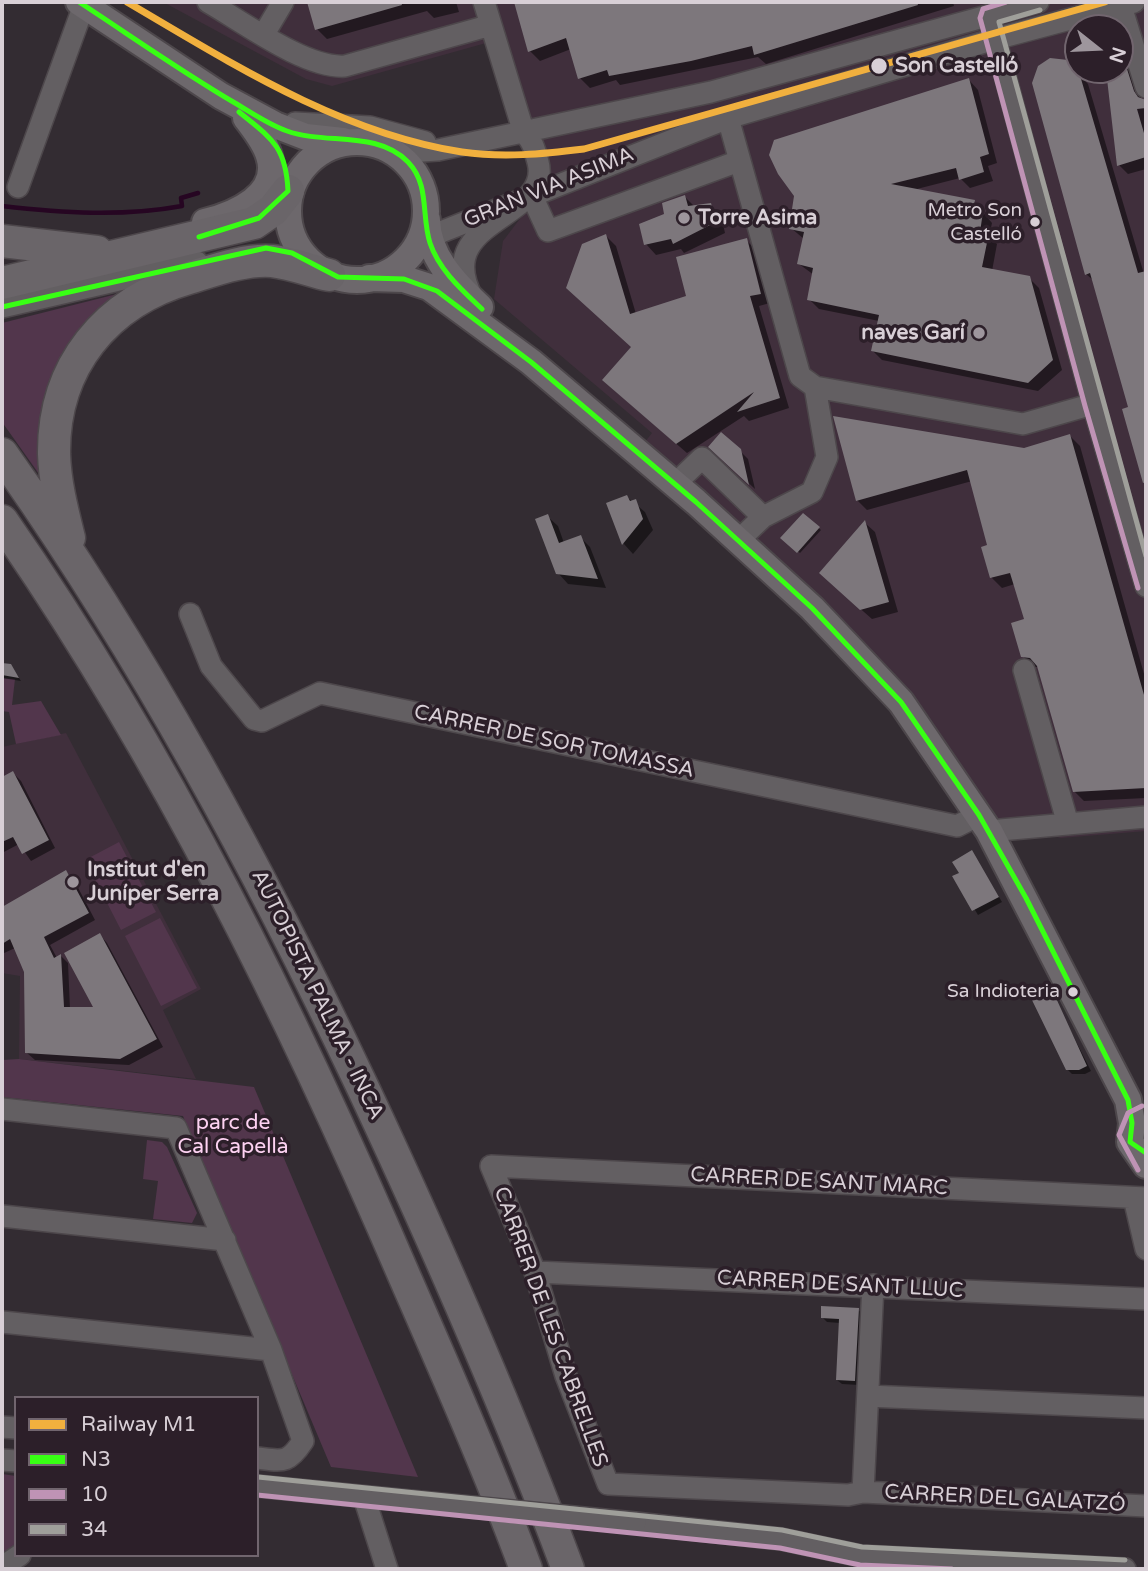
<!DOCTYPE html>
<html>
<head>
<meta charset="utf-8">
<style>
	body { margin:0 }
	#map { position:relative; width:1148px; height:1571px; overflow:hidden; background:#332c32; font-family:"Varela Round",sans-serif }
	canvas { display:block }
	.frame { position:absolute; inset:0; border:4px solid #d8cfd6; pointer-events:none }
	.legend { position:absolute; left:14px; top:1396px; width:245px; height:161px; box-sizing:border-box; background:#2c1f29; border:2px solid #71656e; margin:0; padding:9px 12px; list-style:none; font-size:21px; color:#d8cfd6 }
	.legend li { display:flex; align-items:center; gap:14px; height:35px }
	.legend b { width:35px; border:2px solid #71656e }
	.north { position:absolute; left:1064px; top:14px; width:70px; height:70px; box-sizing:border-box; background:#2c1f29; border:2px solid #71656e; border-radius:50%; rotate:108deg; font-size:19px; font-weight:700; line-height:28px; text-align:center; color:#d8cfd6 }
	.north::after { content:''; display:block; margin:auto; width:24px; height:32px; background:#9e969d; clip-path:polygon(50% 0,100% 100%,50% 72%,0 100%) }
</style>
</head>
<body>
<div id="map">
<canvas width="1148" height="1571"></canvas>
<div class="frame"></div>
<ul class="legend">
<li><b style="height:9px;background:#f1b03e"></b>Railway M1</li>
<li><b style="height:9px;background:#38ff14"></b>N3</li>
<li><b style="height:9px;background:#bf93b5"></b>10</li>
<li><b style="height:9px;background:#9f9f9a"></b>34</li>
</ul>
<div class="north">N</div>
</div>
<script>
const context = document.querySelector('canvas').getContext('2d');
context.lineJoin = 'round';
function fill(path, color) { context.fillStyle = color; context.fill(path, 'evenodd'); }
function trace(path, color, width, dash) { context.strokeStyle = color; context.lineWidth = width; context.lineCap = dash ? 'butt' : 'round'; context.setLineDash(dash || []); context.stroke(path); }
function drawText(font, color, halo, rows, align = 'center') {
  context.font = font + ' "Varela Round",sans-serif'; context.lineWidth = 7; context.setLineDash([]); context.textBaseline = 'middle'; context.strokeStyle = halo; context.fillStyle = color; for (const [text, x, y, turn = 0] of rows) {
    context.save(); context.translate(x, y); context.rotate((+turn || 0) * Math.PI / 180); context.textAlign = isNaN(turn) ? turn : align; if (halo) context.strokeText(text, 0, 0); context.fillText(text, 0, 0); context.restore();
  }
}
fill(new Path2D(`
	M163,2H1146V831L1061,838L991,820L901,702L637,452L652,433L494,299L503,241L551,178L504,38L332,86L306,79ZM1078,28H1120V70H1078Z
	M66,733L201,989L163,1010L196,1079L19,1059L20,976L2,973V747Z`), '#402f3c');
fill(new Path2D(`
	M121,293L101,315L44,481L2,422V323Z
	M2,678L15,679L12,705L41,701L61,735L16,744L9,712L2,711Z
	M119,842L156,912L121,930L85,860Z
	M160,918L197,988L161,1006L125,936Z
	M19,1059L254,1087L418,1477L331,1467L183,1116L2,1097V1060Z
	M147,1140L162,1142L167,1147L197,1213L192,1223L153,1219L158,1181L143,1179Z
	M2,1474L16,1476V1545L2,1554Z`), '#52364c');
fill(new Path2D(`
	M309,2H456L459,12L434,18L427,11L327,39L317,29Z
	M516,2H953L954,6L766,64L758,57L620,85L616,80L590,88L580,78L571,49L540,61L530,51Z
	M1120,43L1126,50L1142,101H1146V169L1128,174L1119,165L1107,70H1120Z
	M1078,73L1088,84L1144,274L1146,273V392L1142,393L1146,404V488L1124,410L1130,408L1094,281L1086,274Z
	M969,80L978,90L997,163L988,166L993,181L970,188L960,178L913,190L974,202L992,223L989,237L997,244L992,271L1029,278L1039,288L1062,370L1038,391L882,360L873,351L879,321L819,309L809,299L814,275L799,264L804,239L791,228Z
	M685,197L695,207L710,205L721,215L725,233L684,253L681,249L656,255L646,244L666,215Z
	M606,236L616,246L636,314L688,297L746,240L756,250L770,303L759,306L789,408L749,421L744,416L687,453L614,390L633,347Z
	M1070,436L1080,446L1146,681V798L1084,801L1074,791L1039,667H1033L1023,656L1026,620L1015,584L1002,588L992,578L989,546L972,481L867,510L857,500Z
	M740,451L748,459L755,489L718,454Z
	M627,497L645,512L653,530L633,554L624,544L608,504Z
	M803,515L821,530L800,553L783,538Z
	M547,516L558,526L564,543L580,537L590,547L606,588L568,584L558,573Z
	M865,523L875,532L898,612L872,619L831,583Z
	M2,665L11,666L21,681L2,678Z
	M13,773L21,781L55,848L31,861L19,844L2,853V779Z
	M972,852L1002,902L978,915L955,877L961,874Z
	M66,872L74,880L95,920L50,945L57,958L61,956L68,963L70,1009H96L100,935L107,943L163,1047L129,1065L35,1060L27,1053L26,972L15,948L2,954V908Z
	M1055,1000L1091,1071L1085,1074H1072L1067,1069Z
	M858,1310L863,1314L859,1385L842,1384L837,1380L840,1323L827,1322L823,1318Z`), '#0007');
trace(new Path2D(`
	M2,206C62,213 122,217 182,206L181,198L198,193`), '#260622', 4.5);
fill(new Path2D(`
	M307,2H401L402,5L315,30Z
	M514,2H917L918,5L754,55L752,46L691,61L609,76L607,70L578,79L566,38L528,52Z
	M1120,47L1134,91L1138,97L1146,100V108L1137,109L1146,140V157L1117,166L1106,70H1120Z
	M1050,58L1068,60L1079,72L1138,273L1146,271V482L1143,483L1122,409L1128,407L1090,273L1085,275L1032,83L1038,66Z
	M969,78L989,154L980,157L984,172L959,180L956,168L891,184L975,200L973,210L983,212L980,232L989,233L982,267L1030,276L1053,360L1028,383L871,351L879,315L807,300L813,268L797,264L804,232L789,229L794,196L778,174L769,155L774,140Z
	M685,195L688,206L711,203L716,222L673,244L671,239L644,245L639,224L664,214L662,203Z
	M606,234L630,314L686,296L676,257L747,238L761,294L750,296L780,398L737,412L754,392L676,444L602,380L631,347L566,288L582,244Z
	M833,416L1024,448L1070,434L1146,702V788L1073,792L1037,666L1030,658L1021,657L1011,623L1024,619L1010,573L990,578L981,547L987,545L967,470L856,501Z
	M721,432L741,449L749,485L708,447Z
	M627,495L630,501L636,499L643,519L622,545L606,503Z
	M803,513L820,527L797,553L780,538Z
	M548,514L559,543L581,535L598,579L556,574L535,519Z
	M865,520L889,602L860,610L819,573Z
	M2,663L11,664L19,678L2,675Z
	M13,771L49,840L22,854L13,837L2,842V777Z
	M972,850L999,897L972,911L952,876L959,873L952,862Z
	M66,870L89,913L44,937L54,958L61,954L64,1007H93L64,953L100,933L157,1039L120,1059L25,1053L24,972L10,939L2,944V907Z
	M1031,998H1056L1087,1066L1079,1070H1066Z
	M821,1306L859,1308L855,1381L836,1380L839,1319L821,1318Z`), '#7d777c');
const minor = new Path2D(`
	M208,2C243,22 306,69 345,66L491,25
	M1121,6L1146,87
	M992,27L1093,404L1146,586
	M264,34L283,2
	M728,118L800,376L815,387L1023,424L1093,404
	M295,123L370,127L425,142
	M389,149L407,152L438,150L711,92L1038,2
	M18,187L84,5
	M531,194L548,231L739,161
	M412,253L441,232L728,118L995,39L1134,2
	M473,299C429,218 553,220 538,162C535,151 533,141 524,133L484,2
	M2,307L197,262
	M675,484L702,458L763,517L738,541
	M763,517L812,492L827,457L815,387
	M190,614L211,666L254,719L262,721L320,693L957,826L979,815
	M1024,670L1068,824
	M989,831L1146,817
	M2,1109L176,1128L271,1350L303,1441C288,1464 283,1461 257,1458
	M1134,1198L1146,1249
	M1146,1198L491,1166L535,1272L566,1376L608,1484L848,1495L863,1492L1146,1506
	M2,1216L225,1240
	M535,1272L1146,1299
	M2,1322L271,1350
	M868,1396L1146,1408
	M2,1427L16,1428
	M2,1460L16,1461
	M257,1486L410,1501
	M863,1492L873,1285
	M364,1497L387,1569
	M635,1523L781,1539L861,1556L1125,1569
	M2,1567L20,1555`);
const major = new Path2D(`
	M79,2L221,96L275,125L306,137L343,141
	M288 211a69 69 0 1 1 138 0a69 69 0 1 1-138 0Z
	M427,220C428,256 454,283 480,307
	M205,222C234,215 282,195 269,156C265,142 255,130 246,118
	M369,278L404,279L429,287L531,362L696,502L812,608L901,702L989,831L1128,1100L1132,1123L1130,1142L1146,1165`);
const highway = new Path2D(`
	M2,241L97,252
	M2,283L254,223L273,210L288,191
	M2,454C143,653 259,868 363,1088C437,1246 507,1406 568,1569
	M2,521C166,757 293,1017 406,1280C448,1376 490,1472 526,1569
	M69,538C62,510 55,483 54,454C53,366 106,302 189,278C215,270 245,259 272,261C291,263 311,271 329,275`);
trace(minor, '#4d474b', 24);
trace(major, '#4d474b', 30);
trace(highway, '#4d474b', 35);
trace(minor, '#635f62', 21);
trace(major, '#6d686c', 26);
trace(highway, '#6a6569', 32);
const minorBridge = new Path2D(`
	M410,1501L635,1523`);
trace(minorBridge, '#4d474b', 24, []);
trace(minorBridge, '#635f62', 21);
trace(new Path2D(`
	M79,2C131,36 182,72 235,103C252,113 269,125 287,131C326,145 377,130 408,162C430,185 421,215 430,243C439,270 462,290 482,309
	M199,237L259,218L288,191C286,146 271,138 239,112
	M2,307L266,248L292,253L338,277L404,279L437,291L531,362L696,502L812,608L901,702L979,815L1026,898L1128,1100L1132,1123L1130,1142L1146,1153`), '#38ff14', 5);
trace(new Path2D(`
	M1006,2L983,9L980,18L1085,406L1138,588
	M1138,1170L1119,1135L1128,1113L1142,1106
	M257,1495L780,1548L860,1565L952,1569`), '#bf93b5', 5);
trace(new Path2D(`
	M1040,10L999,22L1146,556
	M258,1477L782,1530L862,1547L1125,1560`), '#9f9f9a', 5);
trace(new Path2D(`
	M127,2C231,63 340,133 462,152C503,158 543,154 584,149L1105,2`), '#f1b03e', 7);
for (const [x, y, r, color] of [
	[879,66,9,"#d8cfd6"],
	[684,218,7,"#9e969d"],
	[1035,222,6,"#d8cfd6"],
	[979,333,7,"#9e969d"],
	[73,882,7,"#9e969d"],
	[1073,992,6,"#d8cfd6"]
]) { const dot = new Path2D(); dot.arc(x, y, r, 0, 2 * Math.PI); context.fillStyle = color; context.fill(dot); trace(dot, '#2c1f29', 2.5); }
drawText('19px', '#d8cfd6', '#2c1f29', [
	["Metro Son",1022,211],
	["Castelló",1022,235],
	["Sa Indioteria",1060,992]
], 'right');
drawText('bold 21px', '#d8cfd6', '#2c1f29', [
	["Son Castelló",895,66]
], 'left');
drawText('21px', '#d8cfd6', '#2c1f29', [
	["GRAN VIA ASIMA",549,188,-22],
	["CARRER DE SOR TOMASSA",554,742,12],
	["AUTOPISTA PALMA - INCA",317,995,64],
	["CARRER DE SANT MARC",819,1182,3],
	["CARRER DE SANT LLUC",840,1285,3],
	["CARRER DE LES CABRELLES",550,1327,70],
	["CARRER DEL GALATZÓ",1005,1499,3]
]);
drawText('bold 21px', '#d8cfd6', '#2c1f29', [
	["Torre Asima",698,218],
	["naves Garí",965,333,"right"],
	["Institut d'en",87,870],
	["Juníper Serra",87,894]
], 'left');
drawText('21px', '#fdd2f2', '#2c1f29', [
	["parc de",233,1123],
	["Cal Capellà",233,1147]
]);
</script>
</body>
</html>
